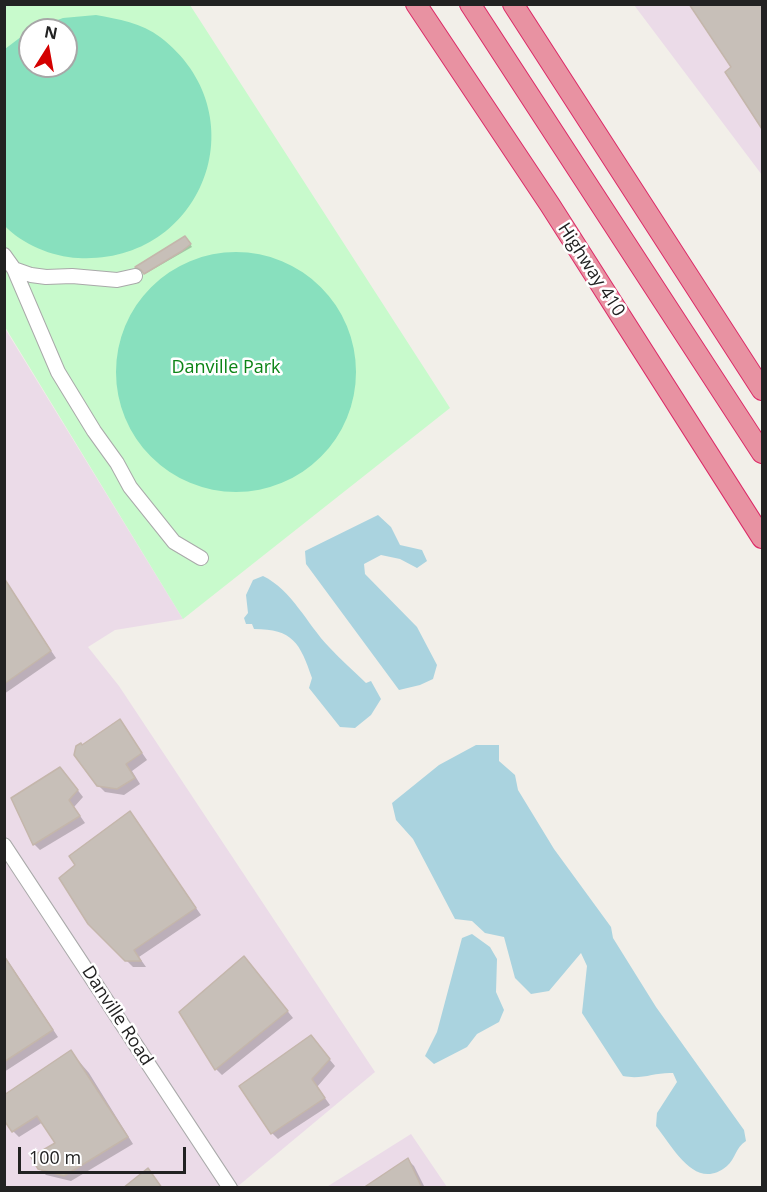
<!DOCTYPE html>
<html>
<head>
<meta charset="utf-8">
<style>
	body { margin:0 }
	#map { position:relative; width:767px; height:1192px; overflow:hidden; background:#f2efe9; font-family:"Open Sans",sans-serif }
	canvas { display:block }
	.frame { position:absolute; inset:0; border:6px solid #222; pointer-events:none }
	.north { position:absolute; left:18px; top:18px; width:60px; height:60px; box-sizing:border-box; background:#fff; border:2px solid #a7a7a7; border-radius:50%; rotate:11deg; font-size:16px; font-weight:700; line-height:24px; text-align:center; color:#222 }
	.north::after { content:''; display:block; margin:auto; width:21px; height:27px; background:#d40000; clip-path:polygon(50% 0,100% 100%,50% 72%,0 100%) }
	.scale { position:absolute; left:18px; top:1147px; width:168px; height:27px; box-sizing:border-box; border:3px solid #222; border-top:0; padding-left:8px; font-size:18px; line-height:21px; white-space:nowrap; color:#222; -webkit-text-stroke:4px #fff; paint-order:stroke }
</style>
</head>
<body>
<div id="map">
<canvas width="767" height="1192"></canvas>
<div class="frame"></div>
<div class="north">N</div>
<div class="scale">100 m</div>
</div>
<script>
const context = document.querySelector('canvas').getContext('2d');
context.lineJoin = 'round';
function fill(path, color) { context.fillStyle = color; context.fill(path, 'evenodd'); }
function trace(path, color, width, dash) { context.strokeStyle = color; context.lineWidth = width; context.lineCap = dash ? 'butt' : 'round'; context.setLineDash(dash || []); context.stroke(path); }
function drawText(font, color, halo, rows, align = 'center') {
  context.font = font + ' "Open Sans",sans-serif'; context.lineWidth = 5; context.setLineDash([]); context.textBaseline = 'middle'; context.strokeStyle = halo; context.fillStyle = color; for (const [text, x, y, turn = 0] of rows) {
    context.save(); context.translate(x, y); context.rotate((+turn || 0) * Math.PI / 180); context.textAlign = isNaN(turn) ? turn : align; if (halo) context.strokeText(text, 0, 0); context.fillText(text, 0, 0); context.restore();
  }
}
fill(new Path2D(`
	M634,5H762V175Z
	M4,327L183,619L115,630L88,647L119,686L375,1072L237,1187H5Z
	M411,1134L447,1187L325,1188Z`), '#ebdbe8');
fill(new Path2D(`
	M5,5H190L450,408L183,619L5,327ZM30,30H66V66H30Z`), '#c8facc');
fill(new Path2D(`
	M96,15C118,19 142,23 160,37C261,114 203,265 78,258C53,257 21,244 4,225L5,49L30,30V66H66V30H30L63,18Z
	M116 372a120 120 0 1 1 240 0a120 120 0 1 1-240 0Z`), '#88e0be');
fill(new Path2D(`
	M378,515L391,527L400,545L422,550L427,561L417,568L400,559L381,555L364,564L365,574L417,627L437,665L433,679L420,685L399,690L306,564L305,551Z
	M263,576C292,590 307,624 329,647C341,660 354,671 366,683L371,681L381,699L371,715L355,728L340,727L309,688L312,678C300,643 293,629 254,629L252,624H246L244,618L248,613L246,595L253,580Z
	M476,745H499V761L515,775L518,790L554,849L611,927L613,938L656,1007L744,1130L746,1141C735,1148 736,1158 727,1166C696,1192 674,1149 656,1126L657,1113L677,1082L673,1073C654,1072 643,1080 623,1076L582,1013L587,966L581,953L549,991L531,994L515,978L504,937L485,933L472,921L455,919L413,839L396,820L392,803L439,765Z
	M472,934L490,947L497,959L496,992L504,1010L499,1022L477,1034L467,1047L434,1064L425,1056L437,1032L462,938Z`), '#aad3df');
fill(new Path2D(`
	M691,4H762V125L733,68Z
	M187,239L192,247L145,274L143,270Z
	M4,581L56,658L4,694Z
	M120,721L147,760L132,771L140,784L124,795L105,792L98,785L82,747Z
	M66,775L83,797L74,807L85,823L40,850L34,844Z
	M130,813L201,915L139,957L146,967H133L89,923L77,865Z
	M4,955L58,1037L4,1072Z
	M250,964L293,1018L222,1075L216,1069Z
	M311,1037L335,1066L317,1087L330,1105L278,1139L272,1133Z
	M71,1052L89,1073L133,1144L71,1181L46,1175L39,1168L57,1144L43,1122L19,1137L13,1131Z
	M408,1160L414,1166L425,1188H365Z`), '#0003');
const building = new Path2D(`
	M689,4H762V129L725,72L731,67Z
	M185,236L191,244L182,251L144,274L141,270L135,267Z
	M4,578L51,651L4,684Z
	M120,719L142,753L126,764L135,778L117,789L97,786L74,755L76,746L81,743L82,745Z
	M60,767L78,790L69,800L80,816L33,845L11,798Z
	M130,811L196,908L134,950L141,961H125L88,924L59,878L75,865L69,856Z
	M4,956L53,1030L4,1062Z
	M244,956L288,1011L215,1070L179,1012Z
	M311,1035L330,1059L312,1079L325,1098L271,1134L239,1086Z
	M71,1050L128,1137L64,1176L38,1169L31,1157L55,1143L37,1116L12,1132L4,1120V1095Z
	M408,1158L422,1188H363Z
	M148,1168L162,1188H123Z`);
fill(building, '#c7bfb8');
trace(building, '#c4b6ab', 1.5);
const minor = new Path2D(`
	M4,255L14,269L58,372L94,431L117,463L130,487L174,542L201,558
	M14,269L31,275L46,277L72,276L117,280L135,276
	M4,845L230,1188`);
const highway = new Path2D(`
	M416,4L550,205L762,538
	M470,4L762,453
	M513,4L762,390`);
trace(minor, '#a9a9a9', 16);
trace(highway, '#dc2a67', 22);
trace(minor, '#fff', 14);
trace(highway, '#e892a2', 20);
drawText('18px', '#222', '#fff', [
	["Highway 410",591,270,57],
	["Danville Road",117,1016,57]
]);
drawText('18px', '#0c8416', '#fff', [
	["Danville Park",226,368]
]);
</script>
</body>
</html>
